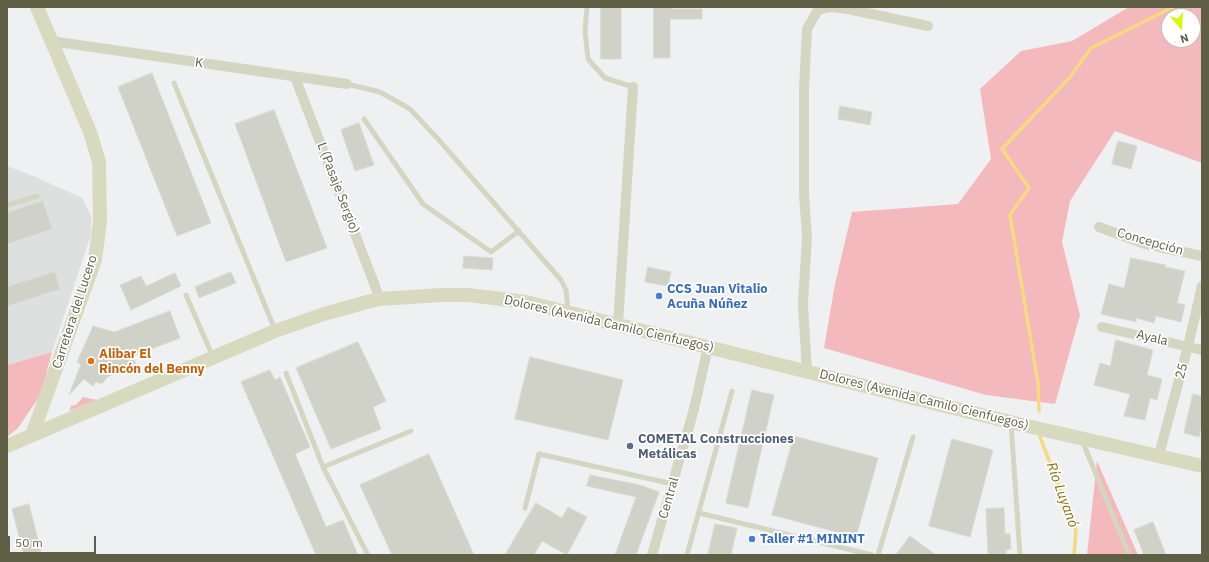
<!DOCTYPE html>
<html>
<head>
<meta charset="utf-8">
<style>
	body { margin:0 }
	#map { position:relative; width:1209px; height:562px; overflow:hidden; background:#eff0f2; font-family:"IBM Plex Sans",sans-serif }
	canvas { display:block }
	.frame { position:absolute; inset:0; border:8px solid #5e5f45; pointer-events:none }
	.north { position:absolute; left:1161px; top:8px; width:40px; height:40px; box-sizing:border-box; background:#fff; border:1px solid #bfbfb5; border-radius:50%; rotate:162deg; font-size:11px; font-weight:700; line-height:16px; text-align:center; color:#5e5f45 }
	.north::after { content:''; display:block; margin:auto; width:14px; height:18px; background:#daf605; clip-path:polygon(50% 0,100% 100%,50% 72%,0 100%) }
	.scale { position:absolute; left:8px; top:536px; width:88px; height:18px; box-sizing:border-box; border:2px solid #5e5f45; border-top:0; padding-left:5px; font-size:12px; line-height:14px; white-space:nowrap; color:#5e5f45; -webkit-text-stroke:3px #fff; paint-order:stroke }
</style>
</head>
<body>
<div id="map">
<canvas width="1209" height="562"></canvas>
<div class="frame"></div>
<div class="north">N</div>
<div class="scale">50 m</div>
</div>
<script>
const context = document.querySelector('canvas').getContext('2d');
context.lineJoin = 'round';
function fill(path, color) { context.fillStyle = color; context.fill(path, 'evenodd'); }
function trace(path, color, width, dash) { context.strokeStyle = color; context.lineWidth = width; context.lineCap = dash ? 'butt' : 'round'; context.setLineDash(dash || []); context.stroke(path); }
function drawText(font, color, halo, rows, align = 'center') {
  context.font = font + ' "IBM Plex Sans",sans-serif'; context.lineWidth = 3.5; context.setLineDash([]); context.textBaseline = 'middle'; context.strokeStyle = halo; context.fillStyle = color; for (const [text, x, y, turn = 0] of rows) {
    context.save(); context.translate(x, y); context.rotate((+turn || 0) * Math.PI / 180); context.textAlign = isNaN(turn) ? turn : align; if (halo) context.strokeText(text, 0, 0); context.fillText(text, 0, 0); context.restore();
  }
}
fill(new Path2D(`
	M7,166L36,177L82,198L91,216V235L52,352L7,365Z`), '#dee0e0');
fill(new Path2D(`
	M1129,7H1202V163L1115,131L1070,201L1062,242L1080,315L1055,404L986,395L824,348L835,284L852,212L958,204L991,159L980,89L1021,51L1072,41ZM1169,16H1193V40H1169Z
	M52,352L41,394L18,428L7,437V365Z
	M83,397L97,400L69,411L71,406L76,405Z
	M1097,461L1138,555H1087Z`), '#f4b9bc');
trace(new Path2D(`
	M1039,411L1038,383L1010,215L1029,188L1002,149L1071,76L1091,48L1173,7
	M1040,437L1076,530L1074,555`), '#f6da81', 3.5);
const building = new Path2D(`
	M601,7H621V59H601Z
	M654,7H671V9H702V19H670V58H654Z
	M152,73L211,223L177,236L118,87Z
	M840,106L872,112L870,125L838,119Z
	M274,110L327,248L286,262L235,124Z
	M359,123L374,165L355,171L341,130Z
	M1118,141L1137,146L1131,169L1112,164Z
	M43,201L52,229L7,244V213Z
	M464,256L493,258L492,270L463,268Z
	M1131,258L1166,265L1165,267L1185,271L1177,303L1185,305L1181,322L1156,316L1154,323L1136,318V322L1101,314L1109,284L1124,288Z
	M648,267L671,272L668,286L645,282Z
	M55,272L60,289L7,306V287Z
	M231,272L236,283L199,298L195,287Z
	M175,273L181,286L131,310L120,285L141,276L146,286Z
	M170,311L180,338L133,356L136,365L107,377L102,384L96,382L93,386L84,379L69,395L81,364L77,362L93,326L114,332Z
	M1116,340L1153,350L1147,375L1162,379L1157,400L1150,398L1145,420L1124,416L1130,394L1094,385L1100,363L1110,366Z
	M358,342L386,401L373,407L381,429L331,449L296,368Z
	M530,357L623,380L608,440L515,419Z
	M270,370L275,380L280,377L310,447L295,454L326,527L343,520L358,555H316L241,382Z
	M752,390L774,395L748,508L726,503Z
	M1193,394L1202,396V423L1199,437L1184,433Z
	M794,436L878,458L856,537L772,515Z
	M952,439L993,450L970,537L929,526Z
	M429,454L474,555H392L360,485Z
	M590,475L640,485L659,492L636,555H615L636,497L587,486Z
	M536,503L562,518L568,507L587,517L567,555L542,541L534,555H505Z
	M29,504L41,551L24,555L12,509Z
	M1004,508L1005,534H1010L1011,549L1006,550V555H988L986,509Z
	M1153,522L1166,555H1144L1134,530Z
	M715,524L737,528L731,555H708Z
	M910,536L936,555H896Z`);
fill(building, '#d0d2c8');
trace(building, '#d9dbd2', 1);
trace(new Path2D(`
	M587,7L585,31L588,59L605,78L633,87
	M174,83L275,330
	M347,84L380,92L410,109L438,139L561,280L566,290L568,311
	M364,119L423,204L491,252L519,231
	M7,205L37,196
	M186,295L213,357
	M286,373L323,467L368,555
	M1011,423L1020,555
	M1082,440L1129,555
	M323,467L411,431
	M525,508L539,454L673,484
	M699,513L872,555
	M687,555L732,391
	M878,555L913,437`), '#d5d6c1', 5);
trace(new Path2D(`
	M51,41L347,84
	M295,77L380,299
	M1099,227L1145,244L1202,256
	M618,324L633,87
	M1102,327L1202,350
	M807,372L803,304L807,236L804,195V89L807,29L818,10L831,7L848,9L928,26
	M1159,455L1188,346L1202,286
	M652,555L694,409L708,347`), '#d5d6c1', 10);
trace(new Path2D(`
	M32,435L95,260L100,222L99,162L90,132L37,7
	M7,446L275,331L324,314L367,302L380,299L441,295H468L526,302L1010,422L1202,466`), '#d8dac0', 14);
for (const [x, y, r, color] of [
	[659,296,4,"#3f7fe0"],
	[91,361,4,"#e8710a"],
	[630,446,4,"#5c6f8a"],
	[752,539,4,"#3f7fe0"]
]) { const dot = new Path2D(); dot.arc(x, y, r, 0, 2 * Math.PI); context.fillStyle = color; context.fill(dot); trace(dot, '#fff', 1.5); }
drawText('13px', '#5e5f45', '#fff', [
	["K",199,63,8],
	["L (Pasaje Sergio)",338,188,69],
	["Concepción",1150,242,16],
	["Carretera del Lucero",75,312,-72],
	["Dolores (Avenida Camilo Cienfuegos)",609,324,13],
	["Ayala",1152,338,13],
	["25",1182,371,-75],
	["Dolores (Avenida Camilo Cienfuegos)",924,400,14],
	["Central",669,498,-74]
]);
drawText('bold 13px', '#366cbe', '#fff', [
	["CCS Juan Vitalio",667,289],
	["Acuña Núñez",667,304],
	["Taller #1 MININT",760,539]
], 'left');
drawText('bold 13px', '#c56008', '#fff', [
	["Alibar El",99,354],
	["Rincón del Benny",99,369]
], 'left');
drawText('bold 13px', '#4e5e75', '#fff', [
	["COMETAL Construcciones",638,439],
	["Metálicas",638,454]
], 'left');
drawText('italic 14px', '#8e6d04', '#fff', [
	["Río Luyanó",1062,495,70]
]);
</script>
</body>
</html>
